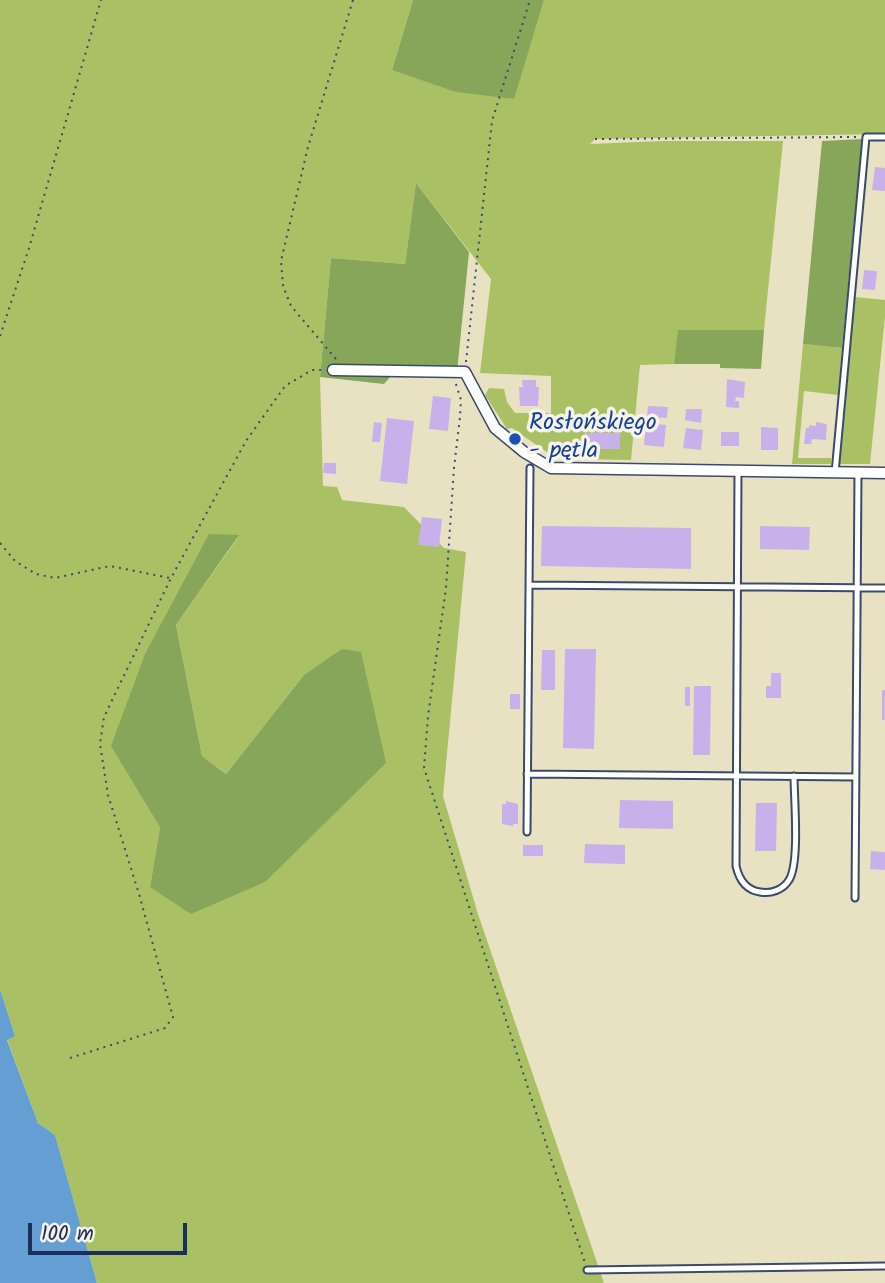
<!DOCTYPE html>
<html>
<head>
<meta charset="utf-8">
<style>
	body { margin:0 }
	#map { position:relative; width:885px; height:1283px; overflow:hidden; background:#e9e2c2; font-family:Kalam,sans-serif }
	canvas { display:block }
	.scale { position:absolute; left:28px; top:1223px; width:159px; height:32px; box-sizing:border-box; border:4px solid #1b2f5e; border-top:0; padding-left:9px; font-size:21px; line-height:24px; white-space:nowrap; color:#1b2f5e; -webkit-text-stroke:5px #f7f3e8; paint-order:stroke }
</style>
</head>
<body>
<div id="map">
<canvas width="885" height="1283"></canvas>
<div class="scale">100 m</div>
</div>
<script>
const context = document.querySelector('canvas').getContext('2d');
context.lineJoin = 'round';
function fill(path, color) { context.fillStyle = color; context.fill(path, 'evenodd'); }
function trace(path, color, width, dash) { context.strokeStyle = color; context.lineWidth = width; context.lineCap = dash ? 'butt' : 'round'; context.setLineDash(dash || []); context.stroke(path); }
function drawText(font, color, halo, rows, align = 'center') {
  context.font = font + ' Kalam,sans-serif'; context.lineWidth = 7; context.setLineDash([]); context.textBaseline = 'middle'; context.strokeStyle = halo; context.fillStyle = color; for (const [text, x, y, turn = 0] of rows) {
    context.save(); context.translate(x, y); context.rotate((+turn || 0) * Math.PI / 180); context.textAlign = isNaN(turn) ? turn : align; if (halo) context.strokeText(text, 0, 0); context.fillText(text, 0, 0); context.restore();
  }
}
fill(new Path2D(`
	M0,0H413L392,70L513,99L544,0H885V134L595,139L590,144L662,141H783L764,330H679L674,364L640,365L631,460L569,459L551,455L512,428L507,429L485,395L489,388L504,389L507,402L515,413H551V376L480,373L491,279L416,183L405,264L331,258L320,377L323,486L337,487L342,500L404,507L444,548L466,552L443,796L478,914L604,1283H97L55,1135L38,1123L7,1039L15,1036L0,989ZM239,536L176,625L202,756L226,774L304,675L150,887L160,827L145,654Z
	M855,297L885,300V316L870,464H839Z
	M803,344L842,348L838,395L804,391L798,458H831V464H792Z`), '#aac064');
fill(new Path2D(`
	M413,0H544L514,99L456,92L392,70Z
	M862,139L842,348L803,344L822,141Z
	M416,183L469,252L457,372L391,376L384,384L320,377L331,258L405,264Z
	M678,330H764L761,369L720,368V364H674Z
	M209,534L239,535L176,625L202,756L226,774L304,675L342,649L361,652L386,763L265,882L191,914L150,887L160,827L111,746L145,654Z`), '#87a65a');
fill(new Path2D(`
	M0,989L15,1036L7,1040L38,1123L55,1135L97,1283H0Z`), '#649ed3');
fill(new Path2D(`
	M875,167L885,168V191L872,190Z
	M864,270L877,271L875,290L862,289Z
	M727,379L745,382L744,398L736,397L735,401H739V408L726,407Z
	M522,380H536V387H539L538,406H520L519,387H523Z
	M433,396L451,398L448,431L429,429Z
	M648,406L668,407L667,418L647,417Z
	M686,409H702L701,423L685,420Z
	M387,418L414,421L407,484L380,481Z
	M374,422L382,423L380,442H372Z
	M816,422L827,424L826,440L812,439L811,444H804L806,428H809V425L816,426Z
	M646,423L666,425L664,447L644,445Z
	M761,427L778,428V450H761Z
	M686,428L703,430L701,450L683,448Z
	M721,432H739V446H721Z
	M585,433H620V449H585Z
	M324,463H336V474L323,473Z
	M422,517L442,519L439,547L418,545Z
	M542,526L691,528V569L541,566Z
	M760,526L810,527L809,550L760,549Z
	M565,649H596L594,749L563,748Z
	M542,650H555V690H541Z
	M771,673H781V698H766V686H771Z
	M694,686H711L710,755H693Z
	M685,687H690V706H685Z
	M882,690H885V720H882Z
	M510,694H520V709H510Z
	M620,800L673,801V829L619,828Z
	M506,801L518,804V824H513V826L502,824V804H506Z
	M756,803H777L776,851H755Z
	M585,844L625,845V864L584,863Z
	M523,845H543V856H523Z
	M871,851L885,852V870L870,869Z`), '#c8b1ea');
const lane = new Path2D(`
	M738,471L736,866C739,879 745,890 760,892C771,894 783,890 789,880C800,863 794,798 794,776
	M835,473L866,137H885
	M529,585L885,588
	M527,774L856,777
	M527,832L530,468
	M855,898L858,473
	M587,1270L885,1266`);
const street = new Path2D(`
	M333,370L465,372L495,428L524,452L551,468L885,473`);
trace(lane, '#3a4a6d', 9);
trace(street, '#3a4a6d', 13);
trace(new Path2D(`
	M595,139L856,137
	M0,336L29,248L101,0
	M336,359L291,306L283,286L281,261L308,147L353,0
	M466,362L492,121L530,0
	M456,384L461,400L460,417L454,468L446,588L428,716L424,768L585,1263
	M0,543L15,561L36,574L55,578L110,566L170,578
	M70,1058L165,1028L173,1017L139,894L108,795L100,744L104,717L171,578L246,441L285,386L312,370H321`), '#3a4a6d', 2, [2, 5]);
trace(lane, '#fff', 5);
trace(street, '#fff', 10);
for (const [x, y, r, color] of [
	[515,439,7,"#1a4fb4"]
]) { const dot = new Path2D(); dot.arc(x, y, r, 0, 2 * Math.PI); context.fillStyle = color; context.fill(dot); trace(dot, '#f7f3e8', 2.5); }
drawText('24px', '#164399', '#f7f3e8', [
	["Rosłońskiego",529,425],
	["- pętla",529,453]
], 'left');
</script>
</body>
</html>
